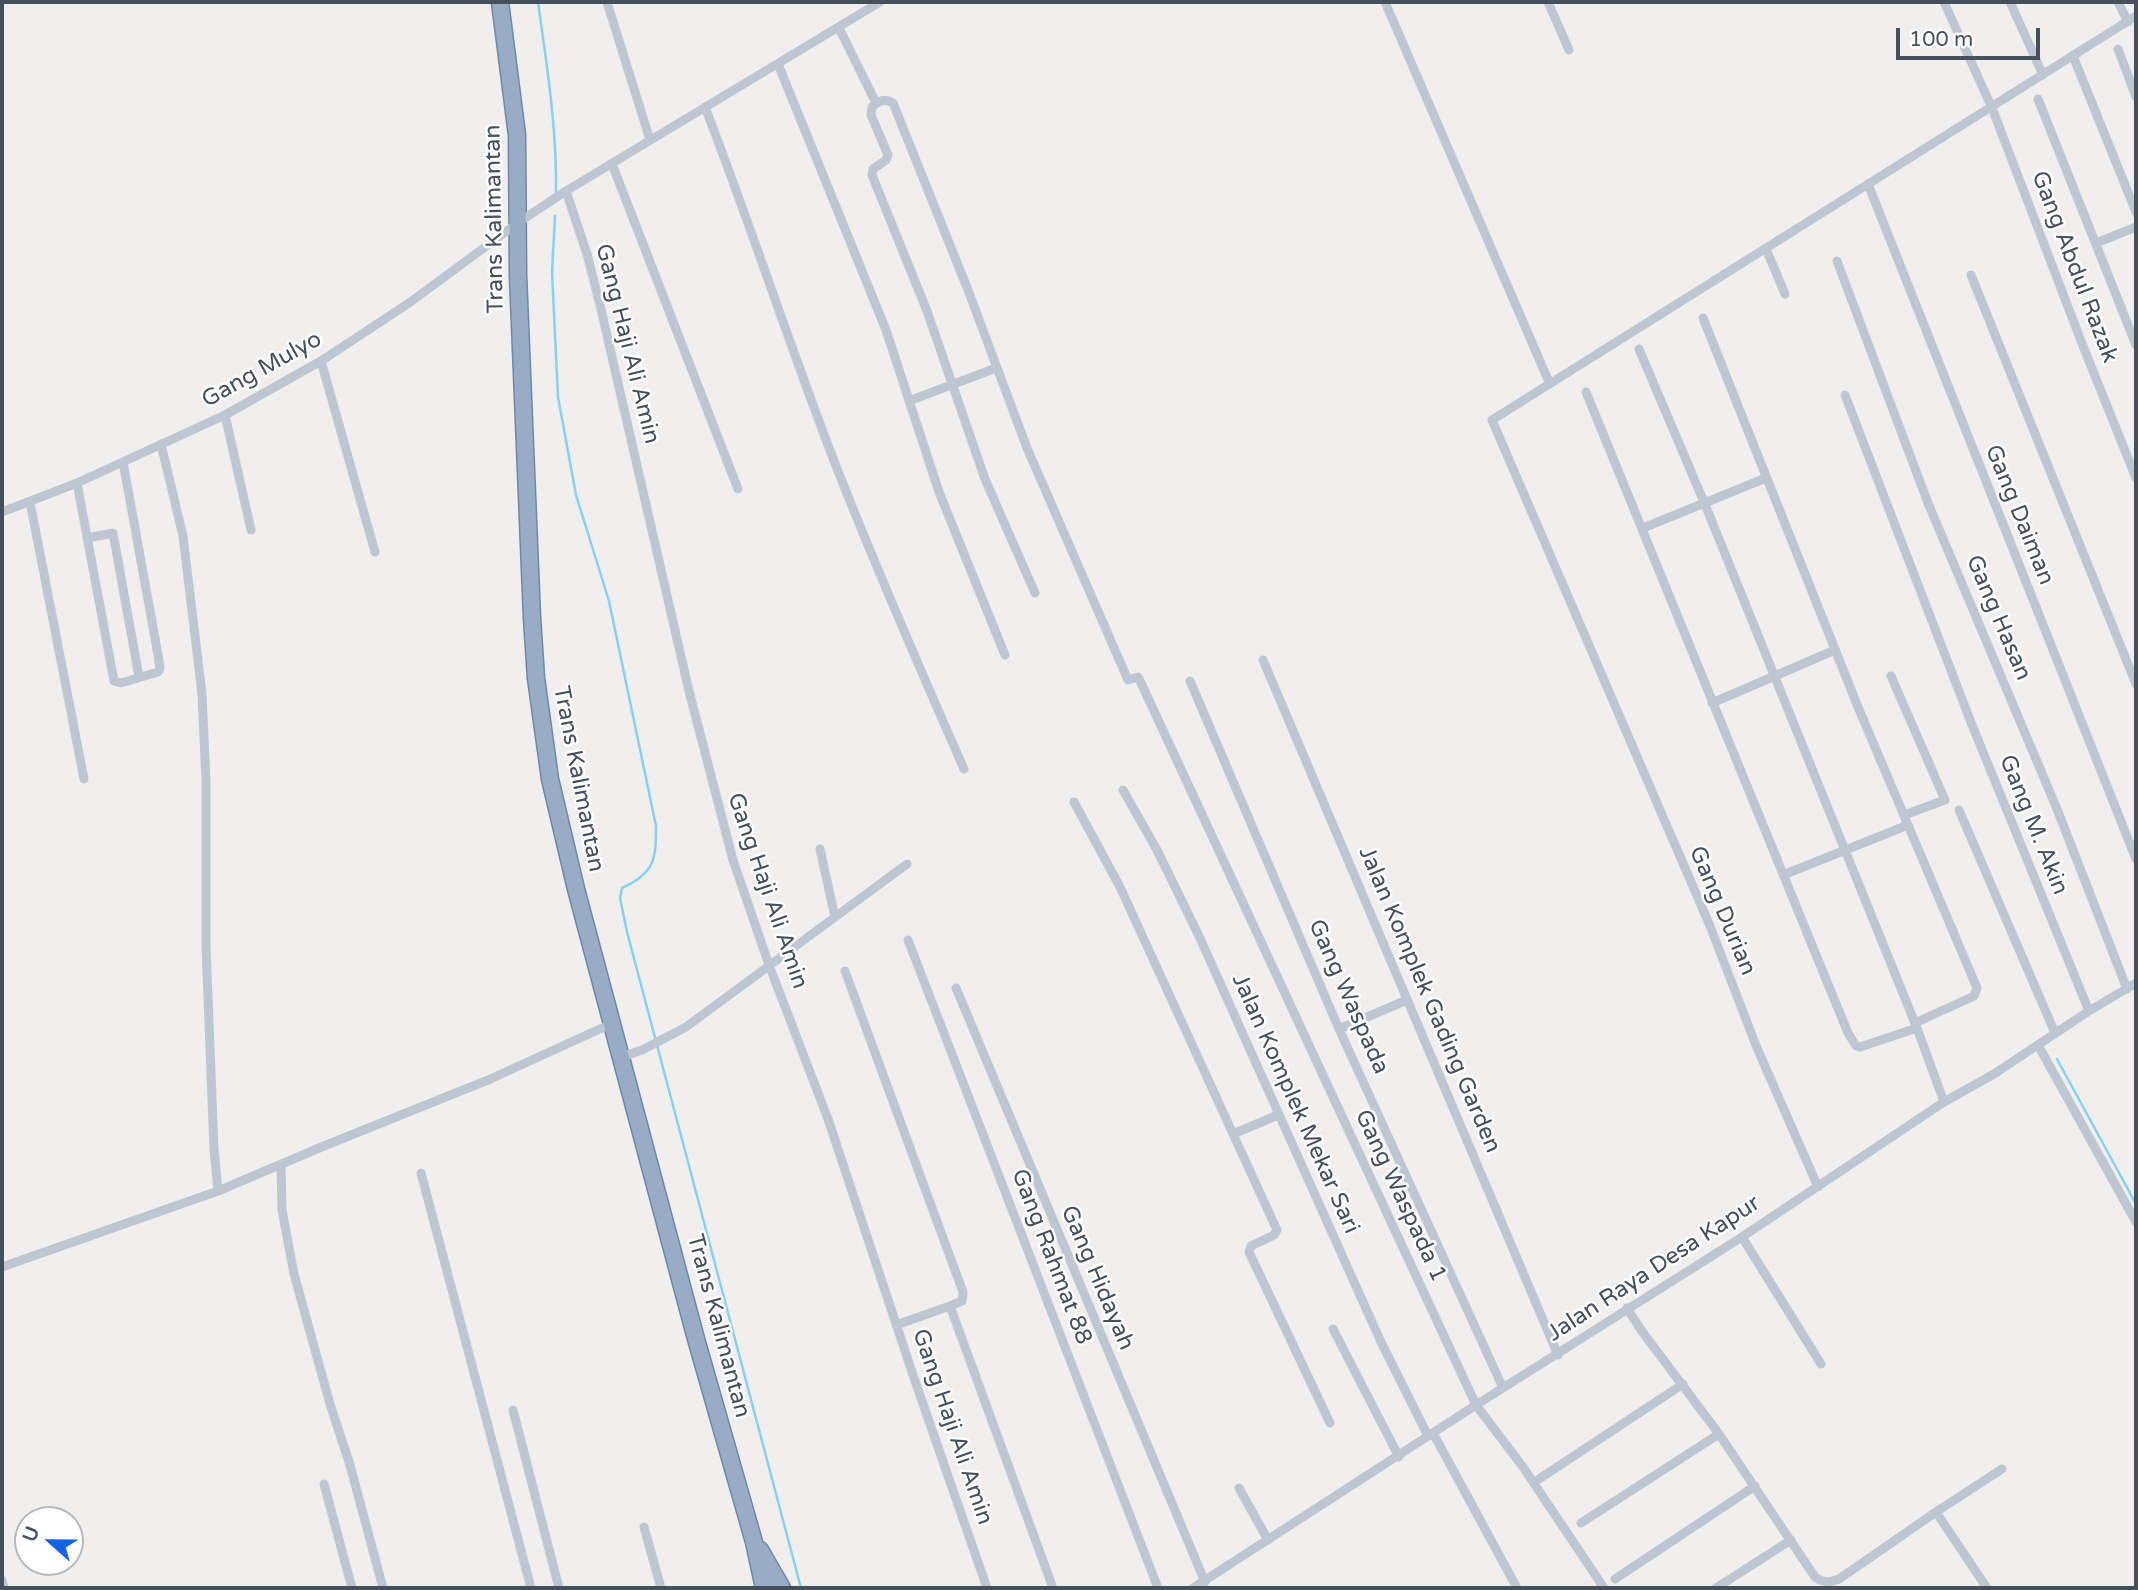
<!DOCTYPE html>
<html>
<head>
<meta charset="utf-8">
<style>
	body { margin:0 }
	#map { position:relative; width:2138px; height:1590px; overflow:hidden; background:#f1eeee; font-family:"Varela Round",sans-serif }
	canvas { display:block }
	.frame { position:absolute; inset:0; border:4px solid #45505c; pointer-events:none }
	.north { position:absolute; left:14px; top:1506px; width:70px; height:70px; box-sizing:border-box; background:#fff; border:2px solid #b5b9be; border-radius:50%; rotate:291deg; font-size:19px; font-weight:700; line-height:28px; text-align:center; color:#45505c }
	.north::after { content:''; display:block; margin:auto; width:24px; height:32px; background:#1462e5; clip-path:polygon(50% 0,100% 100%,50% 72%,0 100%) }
	.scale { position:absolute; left:1896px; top:28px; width:144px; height:32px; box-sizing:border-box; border:4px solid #45505c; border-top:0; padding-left:9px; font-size:21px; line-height:24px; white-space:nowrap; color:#45505c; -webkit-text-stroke:5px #fff; paint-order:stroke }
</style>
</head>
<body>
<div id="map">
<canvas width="2138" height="1590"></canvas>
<div class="frame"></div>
<div class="north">U</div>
<div class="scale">100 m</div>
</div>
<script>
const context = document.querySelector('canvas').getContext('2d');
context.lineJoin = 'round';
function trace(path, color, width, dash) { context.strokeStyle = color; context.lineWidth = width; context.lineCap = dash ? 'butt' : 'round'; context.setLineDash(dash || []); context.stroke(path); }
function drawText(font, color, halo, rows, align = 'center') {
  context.font = font + ' "Varela Round",sans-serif'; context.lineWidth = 5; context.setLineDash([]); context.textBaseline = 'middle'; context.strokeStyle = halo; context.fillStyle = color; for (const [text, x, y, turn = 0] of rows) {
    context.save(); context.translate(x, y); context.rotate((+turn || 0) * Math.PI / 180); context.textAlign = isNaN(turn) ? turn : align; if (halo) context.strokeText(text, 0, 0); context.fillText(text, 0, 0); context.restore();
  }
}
trace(new Path2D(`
	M538,2C547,66 557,129 556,193
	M555,216L552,272L558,397L576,495L609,601L656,826C656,859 655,873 622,888L620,898L627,932L801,1588
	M2057,1059L2136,1204`), '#86d2ee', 2.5);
const trunk = new Path2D(`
	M500,2L517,135L518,275L532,618L536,678L550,779L576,889L696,1339L754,1542L764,1588
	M760,1550L782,1588`);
trace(trunk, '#6f88aa', 19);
trace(new Path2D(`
	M607,2L650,140
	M1385,2L1549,382
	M1548,2L1569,50
	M1944,2L1992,108L2083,346L2136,478
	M2010,2L2043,75
	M2118,2L2128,22
	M839,28L876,103
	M2118,49L2136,97
	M2073,56L2136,212
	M778,64L886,330L939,492L1005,655
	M2038,99L2136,345
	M705,107C751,226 790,347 836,466C876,568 920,669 964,769
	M612,164L738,489
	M1868,184L2136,859
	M566,191L587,254L600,305L689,691L733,860L769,965L828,1119L914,1378L987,1588
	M2096,243L2136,227
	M1766,249L1785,294
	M1837,261L1928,503L2057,809L2127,989
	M1971,275L2136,684
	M1703,318L1858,707L1908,825L1783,875
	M1639,349L1704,502L1917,1028L1944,1102
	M321,361L375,552
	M1586,392L1848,1033L1856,1046L1860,1047L1917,1028
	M1845,395L1972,725L2089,1011
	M909,401L996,368
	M225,415L251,530
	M161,444L183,536L202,694L206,781V947L214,1149L218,1191L324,1146L488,1080L613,1023
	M77,483L114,681L121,683L158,672L160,668L158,655L123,462
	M30,502L84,779
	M2,512L77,483L225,415L321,361L409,303L519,222L566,191L880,2
	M1643,528L1766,478
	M87,538L113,533L139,677
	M1035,593L985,479L927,311L872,175L873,169L886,160L888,155L871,115L872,107C878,101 885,98 893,103L968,290L1027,448L1128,680L1138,677L1141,683L1476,1405L1523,1467L1604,1588
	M1263,660L1558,1355
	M1891,676L1945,800L1904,815
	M1190,681L1339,1029L1503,1388
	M1712,703L1835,650
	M1123,790L1157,850L1199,936L1381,1342L1428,1436
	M1074,802L1120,887L1277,1230L1274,1235L1251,1246L1249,1252L1330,1423
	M1959,810L2055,1033
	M1908,825L1977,988L1974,996L1915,1023
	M820,849L835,917
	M908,940L1158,1588
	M845,971L963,1292L962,1301L950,1306L1053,1588
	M956,988L1205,1582
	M1339,1029L1407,1000
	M2038,1045L2136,1222
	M622,1057L642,1050L686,1027L907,864
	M1233,1134L1278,1115
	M281,1165L282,1210L294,1274L330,1404L350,1465L383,1588
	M421,1173L531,1588
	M1818,1187L1757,1048L1710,926L1492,420L2136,16
	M1742,1237L1821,1364
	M2,1267L218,1191
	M1627,1308L1641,1330L1719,1434L1815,1577C1823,1583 1829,1583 1839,1579L1936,1512L1987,1588
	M896,1325L950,1306
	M1333,1329L1399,1457
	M513,1410L559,1588
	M1433,1433L1517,1588
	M1539,1479L1683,1384
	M324,1484L352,1588
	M1239,1488L1268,1540
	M1936,1512L2002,1469
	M1581,1523L1719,1434
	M644,1527L661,1588
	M1615,1579L1755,1486
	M2,1580L4,1588
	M1193,1588L1476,1405L1742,1237L1944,1102L1994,1074L2089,1011L2136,983
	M1716,1588L1791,1540`), '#bec7d1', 9);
trace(trunk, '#98acc6', 16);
drawText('23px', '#45505c', '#fff', [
	["Trans Kalimantan",495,219,-91],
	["Gang Abdul Razak",2074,267,69],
	["Gang Haji Ali Amin",627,344,76],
	["Gang Mulyo",262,370,-29],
	["Gang Daiman",2019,515,68],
	["Gang Hasan",1998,618,67],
	["Trans Kalimantan",578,779,79],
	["Gang M. Akin",2033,825,68],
	["Gang Haji Ali Amin",767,891,71],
	["Gang Durian",1722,911,67],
	["Gang Waspada",1348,997,66],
	["Jalan Komplek Gading Garden",1429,1000,67],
	["Jalan Komplek Mekar Sari",1295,1104,66],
	["Gang Waspada 1",1400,1196,65],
	["Gang Rahmat 88",1051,1257,69],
	["Jalan Raya Desa Kapur",1654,1269,-33],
	["Gang Hidayah",1097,1278,67],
	["Trans Kalimantan",718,1326,75],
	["Gang Haji Ali Amin",952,1427,71]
]);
</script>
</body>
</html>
